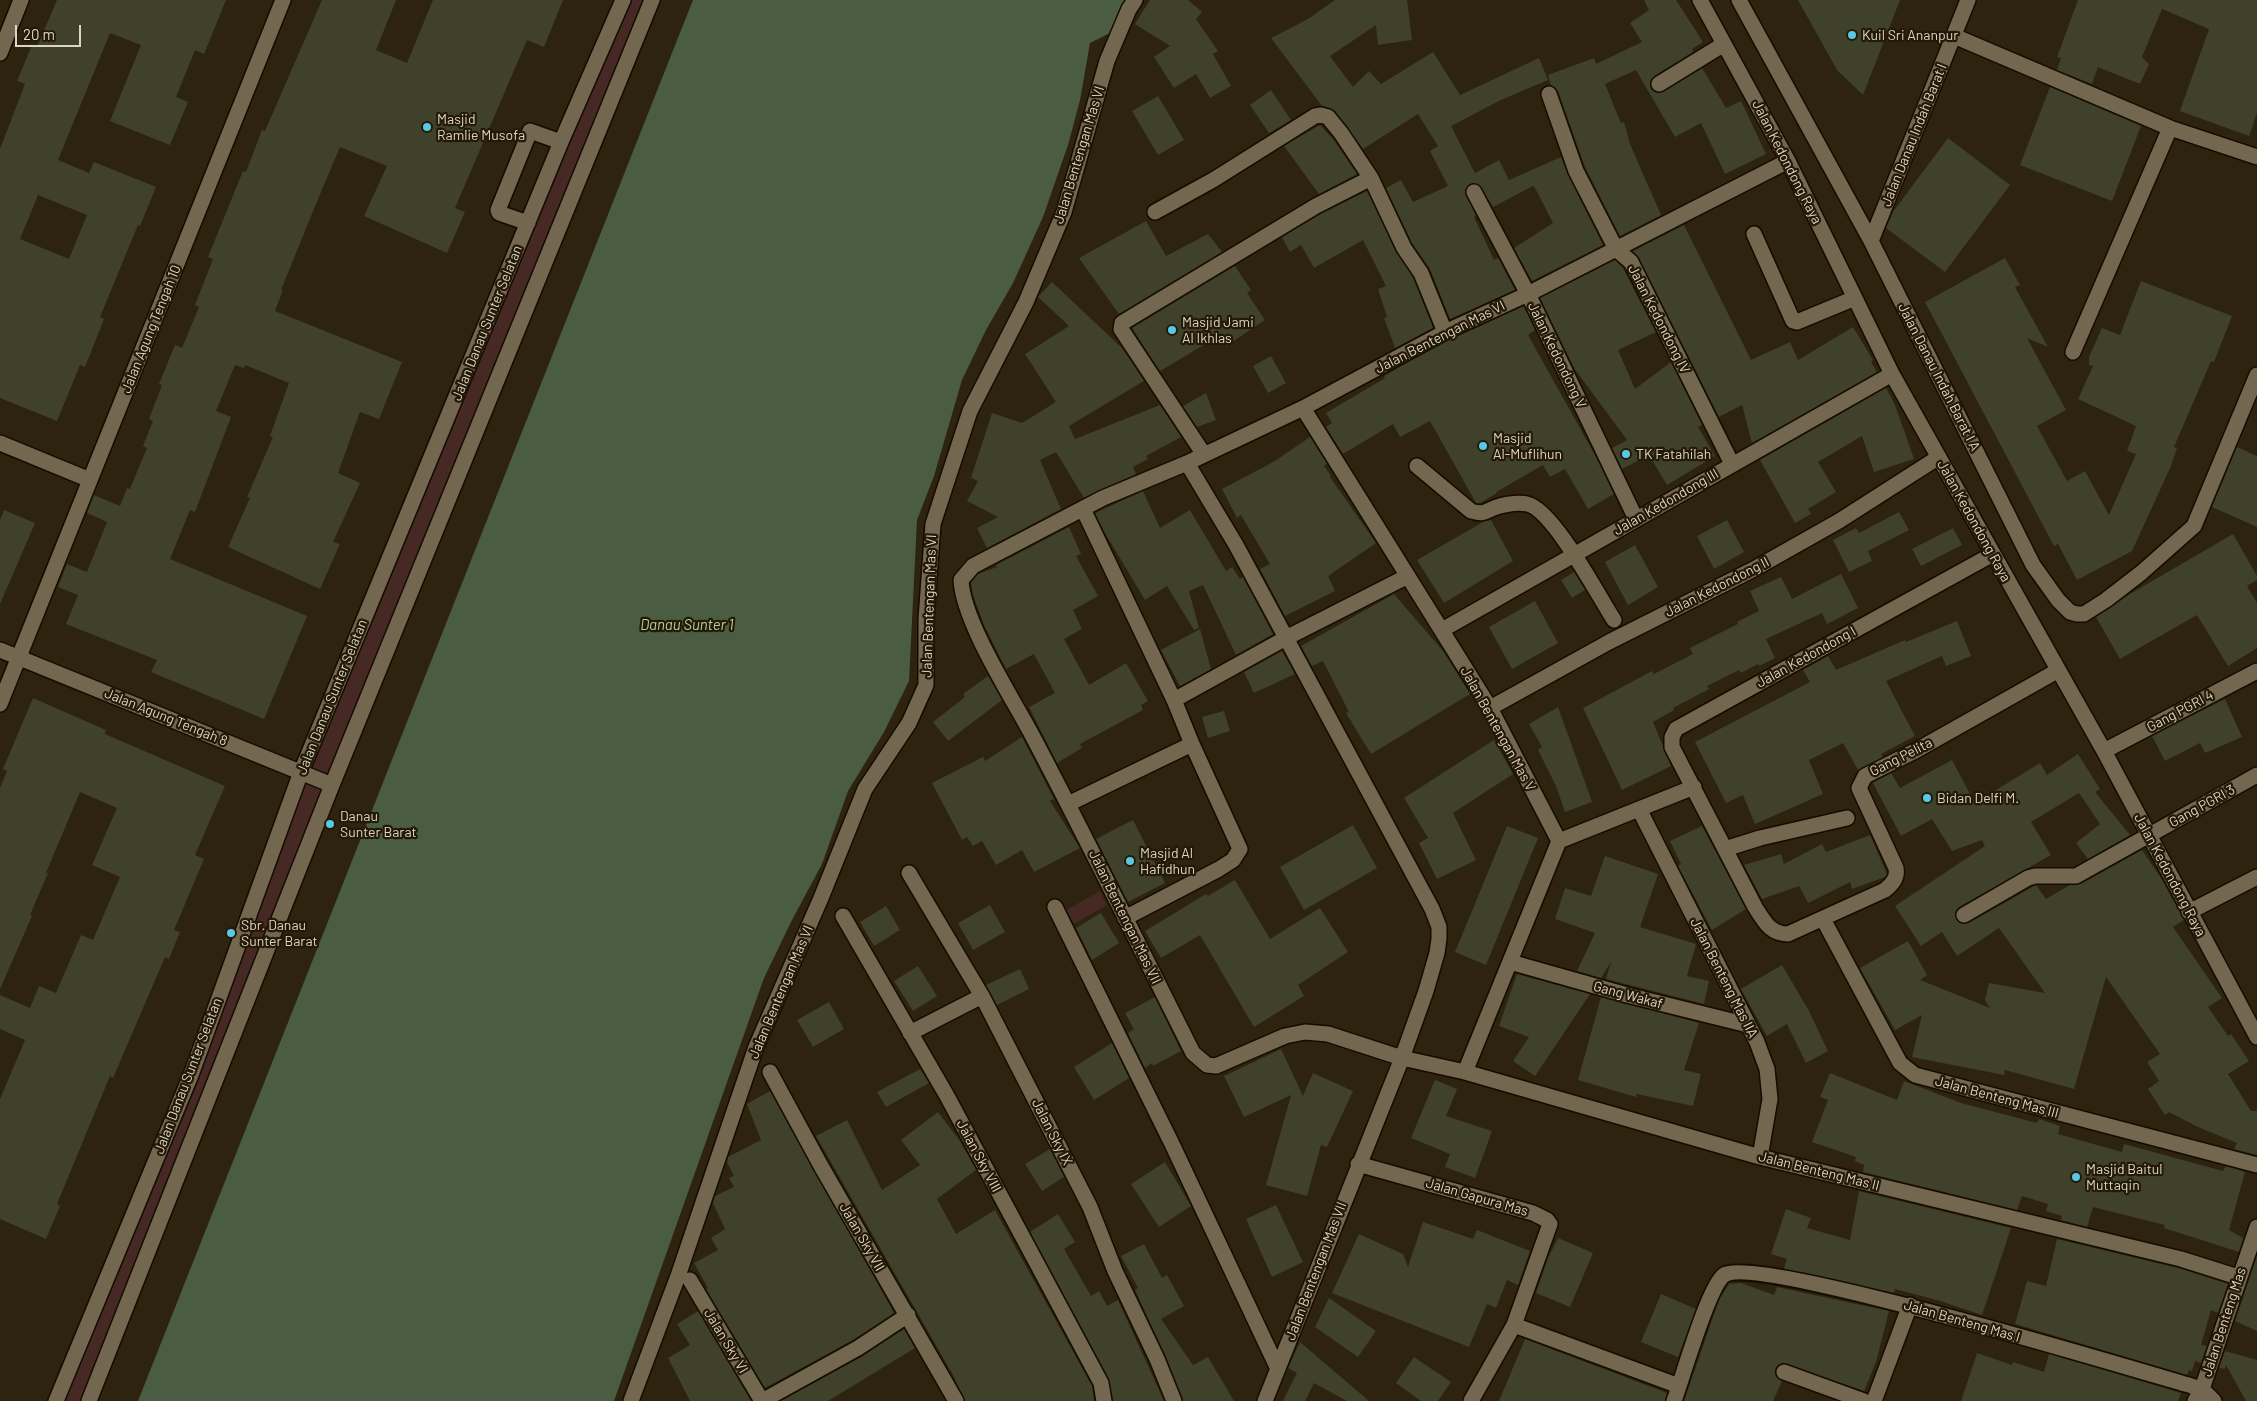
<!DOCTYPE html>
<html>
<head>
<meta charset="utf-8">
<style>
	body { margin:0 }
	#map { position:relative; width:2257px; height:1401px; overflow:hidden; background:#2d230e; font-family:Barlow,sans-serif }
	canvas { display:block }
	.scale { position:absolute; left:15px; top:25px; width:66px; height:22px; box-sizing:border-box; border:2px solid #dbd4c7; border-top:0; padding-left:6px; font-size:15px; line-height:18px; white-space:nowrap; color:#dbd4c7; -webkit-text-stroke:4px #241905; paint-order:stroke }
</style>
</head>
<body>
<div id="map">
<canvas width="2257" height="1401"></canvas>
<div class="scale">20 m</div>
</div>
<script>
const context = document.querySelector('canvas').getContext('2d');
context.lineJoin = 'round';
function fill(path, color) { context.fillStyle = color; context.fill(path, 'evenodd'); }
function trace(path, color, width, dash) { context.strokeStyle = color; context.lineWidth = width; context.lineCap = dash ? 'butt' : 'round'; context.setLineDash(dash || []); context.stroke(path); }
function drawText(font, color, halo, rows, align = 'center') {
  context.font = font + ' Barlow,sans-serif'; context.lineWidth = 4.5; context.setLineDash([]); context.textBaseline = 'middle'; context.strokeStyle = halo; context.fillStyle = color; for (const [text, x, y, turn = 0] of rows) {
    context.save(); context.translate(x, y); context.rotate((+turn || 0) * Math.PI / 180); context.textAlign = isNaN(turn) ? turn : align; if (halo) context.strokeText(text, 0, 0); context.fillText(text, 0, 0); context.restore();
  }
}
fill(new Path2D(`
	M623,0H652L89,1401H56L191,1075L301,772Z
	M1100,891L1107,905L1074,924L1066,910Z`), '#462824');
fill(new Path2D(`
	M693,0H1131L1110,33L1090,43L1080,100L1068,145L1043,217L1013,283L986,330L962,380L934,476L917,520L909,681L884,732L848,791L822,864L792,920L764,978L614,1401H138Z`), '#4a5d43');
fill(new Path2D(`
	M57,0H226L204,54L195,50L176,97L188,102L170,145L110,121L141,45L110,33L58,160L89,173L94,162L156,187L140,226L138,225L100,317L104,319L85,367L80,365L57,421L0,398V149L25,84L17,81L32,45L37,47ZM38,195L87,215L69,259L20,239Z
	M322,0H396L376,50L407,63L433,0H563L544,47L527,40L455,208L465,212L447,253L364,216L387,166L340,147L318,199L281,290H283L275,311L402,362L379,419L360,412L338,473L360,483L333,542L340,544L320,589L228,547L250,498L247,497L273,437L270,436L289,383L245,365L244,368L235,365L216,411L231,417L195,512L190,510L170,559L307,616L264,719L151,672L157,660L66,624L78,595L58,587L67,564L87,572L107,522L87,513L94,495L120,506L127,488L130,489L147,448L143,446L153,421L149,419L162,385L159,384L175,345L182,348L199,307L195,305L213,259L208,257L243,171L246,172L262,130L265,131Z
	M1150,0H1188L1202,12L1196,19L1218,51L1213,54L1231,86L1210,98L1196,74L1174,88L1154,57L1170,46L1135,24Z
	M1335,0H1407L1412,40L1378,45L1376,25L1330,56L1353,87L1369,71L1381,84L1433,52L1460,95L1539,58L1548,80L1501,100L1451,126L1475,173L1499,160L1509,180L1561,157L1568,175L1603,245L1532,281L1514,248L1553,223L1535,188L1533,186L1493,207L1479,184H1470L1465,192L1476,216L1474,217L1494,260L1498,258L1515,290L1450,319L1430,269L1412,243L1386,188L1401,180L1413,202L1448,186L1430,151L1438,146L1418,114L1363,149L1335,111L1322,106L1271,38L1308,19Z
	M1644,0H1676L1703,42L1692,49L1693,52L1654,76L1650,84L1651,89L1655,92H1663L1702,68L1726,108L1741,101L1766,154L1725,174L1701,123L1675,137L1636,70L1605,84L1621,123L1624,122L1630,144L1661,215L1620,236L1585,167L1558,91L1551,85L1548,75L1594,58L1596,64L1642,42L1630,23L1649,10Z
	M1798,0H1900L1863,95L1837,70Z
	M2078,0H2257V113L2249,136L2180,111L2209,29L2162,9L2142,57L2149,64L2140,84L2098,67L2092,84L2057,70L2061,58L2057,57Z
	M2050,87L2141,126L2112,201L2020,165Z
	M1271,90L1291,120L1269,133L1250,105Z
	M1158,96L1184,140L1158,155L1132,111Z
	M1320,125L1333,139L1357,174L1319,194L1284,146Z
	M1948,138L2010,185L1945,272L1886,228L1893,212Z
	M1367,191L1396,252L1413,277L1433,328L1395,348L1384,318L1387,317L1378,289L1386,286L1363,240L1314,268L1301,245L1290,252L1282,237L1321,214Z
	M1146,221L1166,256L1208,234L1222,252L1119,314L1079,258Z
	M1684,225L1751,360L1790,342L1798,360L1853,327L1873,360L1871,362L1877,372L1752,443L1742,405L1719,417L1639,258L1633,251Z
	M2005,258L2020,285L2015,287L2048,347L2027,338L2066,410L2037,426L2067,481L2085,471L2109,515L2136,454L2127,451L2136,426L2078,399L2093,366L2089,365V357L2102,328L2120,335L2141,281L2232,316L2214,362L2211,361L2174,447L2177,448L2171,466L2132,551L2077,580L2058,544L2054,546L1925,302Z
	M1615,260L1623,268L1656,332L1618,350L1635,389L1671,362L1702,425L1698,427L1715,456L1667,485L1649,455L1622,469L1612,448L1627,440L1574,368L1540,298Z
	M1235,266L1251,290L1247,293L1265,320L1226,346L1219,336L1160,371L1132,328Z
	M1052,282L1122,348L1144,381L1069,426L1075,439L1160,405L1181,437L1146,456L1148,459L1133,467L1136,474L1084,498L1056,452L1040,460L1061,509L987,548L977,528L998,517L967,501L978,481L971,478L992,413L1022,423L1056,402L1025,354L1069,326L1038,297Z
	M1524,306L1535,330L1528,335L1596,457L1614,494L1588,509L1565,469L1550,477L1543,465L1496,492L1497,493L1480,503H1476L1430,421L1400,437L1393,424L1343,454L1326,427L1332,423L1326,413L1385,378L1384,376L1401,366L1449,340Z
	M1271,356L1286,383L1268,393L1253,366Z
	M1886,388L1895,405L1914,459L1874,472L1862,436L1818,462L1836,492L1808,509L1811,514L1795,523L1760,460Z
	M1206,393L1216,420L1197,427L1183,406Z
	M1310,437L1327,464L1324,466L1331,476L1330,477L1376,543L1328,576L1335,591L1285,616L1260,569L1270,564L1241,515L1237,518L1222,489L1275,461Z
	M2237,447L2257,456V527L2212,507Z
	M1143,491L1160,528L1190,510L1226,571L1232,567L1240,579L1243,577L1273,634L1236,655L1203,585L1189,591L1199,628L1194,630L1167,586L1145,600L1105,533L1095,513Z
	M4,510L35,523L0,604V520Z
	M1899,512L1909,530L1868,551L1872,561L1849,572L1833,540L1856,528L1859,533Z
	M1491,520L1513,561L1444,603L1417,560L1483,522Z
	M1727,520L1744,552L1714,569L1697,536Z
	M1069,527L1081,554L1076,556L1098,596L1073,610L1082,629L1064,639L1089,685L1126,663L1148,701L1141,705L1143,710L1080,744L1082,748L1057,763L1029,707L1055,693L1034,654L1006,669L984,625L973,595L971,583L978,574L997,567L996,565Z
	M1953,528L1962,545L1921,566L1912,549Z
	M2233,534L2257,576V580L2247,586L2257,603V648L2228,666L2197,615L2120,659L2096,617L2130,594Z
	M1635,545L1658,587L1628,605L1605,562Z
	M1574,572L1585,590L1572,598L1561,580Z
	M1841,574L1858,608L1827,624L1822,613L1766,639L1775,658L1759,666L1758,664L1741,673L1739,670L1707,686L1709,689L1673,708L1674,710L1653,722L1671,766L1622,790L1583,708L1652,671L1654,674L1693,654L1690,648L1738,624L1737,622L1759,611L1750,591L1781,577L1792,599Z
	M1394,594L1443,651L1470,694L1371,754L1346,713L1349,712L1323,661L1312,666L1301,646Z
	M1535,601L1558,643L1512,669L1489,627Z
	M1957,621L1971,656L1946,666L1942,656L1886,681L1915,736L1881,754L1883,757L1858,770L1843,743L1809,760L1823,794L1755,824L1743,795L1726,803L1695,742L1810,682L1803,670L1828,656L1836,670L1905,640L1906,642Z
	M1200,629L1211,669L1180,686L1161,650Z
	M1282,651L1295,674L1254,693L1244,672Z
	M988,676L1002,700L948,741L933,722L965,697L963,694Z
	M33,698L106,730L105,734L225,786L195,855L204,859L174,930L180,932L169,959L165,957L113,1078L110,1076L57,1204L60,1206L46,1239L0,1219V1099L25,1040L0,1029V995L30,1008L39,986L56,993L81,935L93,940L120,877L92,865L117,808L80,792L46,873H48L30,915L32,916L0,989V788L7,771L3,769Z
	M2225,699L2242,737L2205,753L2200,743L2165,761L2152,736Z
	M1558,707L1592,802L1565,812L1556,786L1538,750L1542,747L1529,724Z
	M1224,711L1230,731L1208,738L1202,717Z
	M1022,737L1054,799L1050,801L1080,848L1034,872L1022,850L996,865L982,841L973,846L967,837L962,840L932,783L983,757L985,761Z
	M1494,740L1513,774L1453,813L1476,860L1437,879L1419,843L1428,838L1404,798Z
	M2078,754L2100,789L2095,792L2130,835L2088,859L2076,843L2100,824L2079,793L2031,822L2051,855L1959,907L1956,911V919L1960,923H1969L2036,885L2046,899L2070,885L2081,884L2142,850L2161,878L2184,920L2173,927L2222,998L2208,1007L2228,1036L2231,1034L2249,1061L2228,1074L2251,1111H2257V1155L2234,1149L2237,1143L2198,1127L2169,1112L2165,1115L2148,1089L2159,1081L2147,1062L2160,1054L2106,977L2074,1089L2005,1070L2004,1075L1912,1057L1922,1015L1895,1030L1860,968L1908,941L1927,975L1920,980L1990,1008L1985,1000L1989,983L2045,993L1999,928L1957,956L1942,932L1921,946L1895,906L1985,846L1982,840L1952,851L1932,819L1901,836L1873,783L1891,773L1900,788L1952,760L1975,803L2040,763L2047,775Z
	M1133,820L1165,883L1128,902L1096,839Z
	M1353,825L1377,868L1304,910L1280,867Z
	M1507,826L1538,838L1486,965L1455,952Z
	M1702,826L1746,909L1712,930L1678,866L1681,864L1670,841Z
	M1870,835L1887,874L1885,877L1852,889L1850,882L1808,903L1799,886L1762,899L1744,865L1781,854L1784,864L1822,844L1826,852Z
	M1605,856L1658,874L1640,927L1696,944L1687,976L1709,981L1704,1004L1606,979L1611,962L1601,978L1577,971L1595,933L1555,919L1565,888L1591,896Z
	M1235,880L1270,939L1320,908L1348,952L1298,985L1304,996L1254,1027L1200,935L1161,958L1145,931L1206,894L1208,896Z
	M990,905L1005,932L973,950L958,923Z
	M886,906L900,930L874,946L860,922Z
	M1101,913L1119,943L1092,960L1076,928Z
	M1782,965L1809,1011L1828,1051L1806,1063L1787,1024L1767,1036L1741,989Z
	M918,966L937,996L913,1011L894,981Z
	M1020,969L1029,989L997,1005L986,985Z
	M1517,974L1590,994L1535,1076L1513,1061L1529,1037L1499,1026Z
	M1155,997L1181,1051L1153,1066L1152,1063L1145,1068L1128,1033L1134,1029L1125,1013Z
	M1601,997L1699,1023L1684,1070L1701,1074L1693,1106L1637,1094L1636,1097L1578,1080Z
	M829,1002L844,1029L813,1047L797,1020Z
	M1112,1043L1129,1078L1094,1100L1074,1067Z
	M1281,1049L1303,1096L1313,1073L1353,1091L1327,1147L1321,1145L1307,1196L1266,1185L1291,1095L1244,1117L1224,1076Z
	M920,1069L929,1083L886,1107L877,1092Z
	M1830,1073L1897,1100L1904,1081L1961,1103L2037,1123L2039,1119L2060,1126L2058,1134L2122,1152L2124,1144L2223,1171L2226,1166L2245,1172L2229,1230L2243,1238L2239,1252L2164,1228L2165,1225L2093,1207L2087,1227L2061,1220L2062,1216L2046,1211L2048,1204L2022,1196L2017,1210L1863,1172L1864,1165L1855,1161L1856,1157L1812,1142L1828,1100L1820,1097Z
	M1435,1080L1457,1089L1446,1116L1492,1131L1475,1178L1445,1167L1450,1154L1411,1138Z
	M770,1091L894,1313L853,1340L765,1388L706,1289L708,1288L694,1263L718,1250L711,1238L725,1229L713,1203L715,1196L734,1187L729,1178L734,1176L727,1162L728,1157L761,1140L747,1104Z
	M938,1112L960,1141L976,1170L937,1199L956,1234L995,1210L1092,1386L1094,1401H965L953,1375L816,1136L847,1120L882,1190L920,1165L901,1140Z
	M1050,1149L1064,1177L1042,1191L1025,1164Z
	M1165,1162L1191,1206L1159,1227L1131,1184Z
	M1859,1191L2011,1228L1982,1315L1937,1300L1895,1289L1894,1293L1784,1269L1787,1259L1771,1254L1786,1209L1811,1218L1807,1228L1850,1240Z
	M1276,1205L1303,1262L1272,1277L1246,1219Z
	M1058,1214L1075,1242L1064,1249L1091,1296L1099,1291L1107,1306L1118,1300L1164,1401H1113L1109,1379L1030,1232Z
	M1423,1222L1473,1239L1477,1230L1530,1251L1518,1285L1507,1280L1496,1308L1487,1304L1469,1347L1332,1293L1359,1234L1403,1254L1408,1267Z
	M1558,1238L1593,1253L1570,1307L1536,1293L1548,1258Z
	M2057,1239L2178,1268L2228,1284L2218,1313L2211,1310L2201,1345L2207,1346L2201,1363L2195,1361L2192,1371L2189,1370L2187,1375L2015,1324L2027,1281L2046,1286Z
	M1144,1244L1162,1278L1167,1275L1184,1306L1161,1319L1193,1365L1208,1357L1234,1401H1183L1165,1355L1135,1290L1138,1288L1121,1256Z
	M2257,1256V1331L2235,1321Z
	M1741,1283L1774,1295L1777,1287L1889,1311L1876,1362L1864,1391L1783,1363L1775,1369L1777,1378L1782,1381L1773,1401H1684L1719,1300L1729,1284Z
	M1661,1294L1696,1309L1678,1357L1641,1342Z
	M1329,1298L1376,1331L1358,1357L1315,1327Z
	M698,1311L751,1401H690L668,1358L690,1345L677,1324Z
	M904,1329L915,1348L828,1401H781L863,1356Z
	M1525,1339L1667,1393L1665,1401H1499Z
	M1300,1342L1369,1401H1347L1314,1383L1305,1401H1283L1297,1373L1288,1368Z
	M2225,1351L2257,1360V1401H2246L2226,1365L2225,1369L2219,1368Z
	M1977,1353L2012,1365L2013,1362L2044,1372L2049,1354L2181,1393L2178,1401H1961Z
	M1414,1357L1451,1382L1438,1401H1421L1396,1383Z`), '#40412a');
const minor = new Path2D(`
	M1700,0L1788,161L1892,374L2104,751L2257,1037
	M1739,0L1871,241L2033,565L2058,600L2070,612L2077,614H2084L2106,600L2141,573L2194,526L2257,375
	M1954,36L2170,128L2257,157
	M0,53L21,0
	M1659,84L1724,44
	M1549,94L1576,171L1616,249L1631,262L1732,464
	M1788,161L1528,294L1445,332L1303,408L1187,463L1103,498L973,566L961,580C963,622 1012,697 1033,737C1088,841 1140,948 1193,1053L1207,1065L1216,1066L1285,1036L1305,1032L1328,1034L1402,1058L1465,1072L1760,1157L2181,1259L2238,1277
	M1474,192L1528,294L1636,519
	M1155,212L1213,180L1315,116L1321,115L1328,117L1341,133L1371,178L1404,248L1421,273L1445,332
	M528,223L499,213L498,210L530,131L561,142
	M1754,234L1793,321L1797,322L1855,298
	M1871,241L1968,0
	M2073,352L2170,128
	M1303,408L1490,708L1559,841L1465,1072
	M0,443L90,480
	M1203,453L1121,329L1122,323L1316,206L1371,178
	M1187,463L1236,545L1432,909L1439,927V939L1437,953L1426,991L1402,1058L1265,1401
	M1417,466L1471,511C1486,516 1487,509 1500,506C1507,504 1520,502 1527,504C1553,509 1599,597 1614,620
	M1083,509L1174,700L1192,744L1240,849L1233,860L1219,869L1125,918
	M1993,554L1676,729L1672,737V747L1755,907C1764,921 1770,934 1788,934L1885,890C1892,884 1898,878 1896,868L1859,788L1865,776L1917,750L2057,671
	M1442,630L1892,374
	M0,650L332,785
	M1174,700L1286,638L1408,576
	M0,704L283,0
	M1490,708L1609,642L1754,569L1839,521L1939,457
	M2104,751L2257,671
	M1068,804L1192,744
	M1639,809L1757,1042L1767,1069L1770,1099L1760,1157
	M1559,841L1694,787
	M1725,849L1760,838L1847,818
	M909,873L982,996L1090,1207L1115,1271L1157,1359L1174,1401
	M1055,907L1172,1144L1278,1369
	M2189,912L2257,877
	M1964,915L2028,878L2035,876H2076L2257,775
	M843,916L947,1096L1101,1383L1104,1401
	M1823,919L1900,1063L1915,1075L2257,1165
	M1510,962L1627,995L1748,1025
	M910,1033L982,996
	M770,1072L821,1166L956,1401
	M1358,1164L1533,1213L1547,1220L1550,1224L1514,1325L1471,1401
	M690,1280L762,1401
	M1514,1325L1679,1386
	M1784,1372L1864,1401
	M56,1401L191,1075L301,772L561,142L623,0
	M89,1401L332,785L652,0
	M631,1401L678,1276L756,1047L821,898L865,789L909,723L926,685V619L933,524L970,411L1026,302L1064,212L1107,61L1129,9L1135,0
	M762,1401L858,1348L908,1315
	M1674,1401C1683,1377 1708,1287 1724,1275C1754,1254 2143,1372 2202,1389L2214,1401
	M1874,1401L1910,1305
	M2195,1401L2202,1389L2257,1227`);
trace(minor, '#150c00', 18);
trace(minor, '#736750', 15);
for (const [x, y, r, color] of [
	[1852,35,5,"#59c8e5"],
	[427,127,5,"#59c8e5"],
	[1172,330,5,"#59c8e5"],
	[1483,446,5,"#59c8e5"],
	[1626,454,5,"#59c8e5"],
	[1927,798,5,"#59c8e5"],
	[330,824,5,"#59c8e5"],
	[1130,861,5,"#59c8e5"],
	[231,933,5,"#59c8e5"],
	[2076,1177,5,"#59c8e5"]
]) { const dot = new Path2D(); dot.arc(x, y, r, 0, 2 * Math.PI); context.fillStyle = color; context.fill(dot); trace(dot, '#241905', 2); }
drawText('14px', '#dbd4c7', '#241905', [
	["Kuil Sri Ananpur",1862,35],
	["Masjid",437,119],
	["Ramlie Musofa",437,135],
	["Masjid Jami",1182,322],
	["Al Ikhlas",1182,338],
	["Masjid",1493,438],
	["Al-Muflihun",1493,454],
	["TK Fatahilah",1636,454],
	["Bidan Delfi M.",1937,798],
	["Danau",340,816],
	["Sunter Barat",340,832],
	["Masjid Al",1140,853],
	["Hafidhun",1140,869],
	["Sbr. Danau",241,925],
	["Sunter Barat",241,941],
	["Masjid Baitul",2086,1169],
	["Muttaqin",2086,1185]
], 'left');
drawText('14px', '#dbd4c7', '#241905', [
	["Jalan Danau Indah Barat I",1914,135,-68],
	["Jalan Bentengan Mas VI",1079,155,-73],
	["Jalan Kedondong Raya",1787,162,63],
	["Jalan Kedondong IV",1659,319,63],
	["Jalan Danau Sunter Selatan",487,323,-68],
	["Jalan Agung Tengah 10",151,329,-68],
	["Jalan Bentengan Mas VI",1440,337,-27],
	["Jalan Kedondong V",1557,355,64],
	["Jalan Danau Indah Barat I A",1939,377,63],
	["Jalan Kedondong III",1666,502,-30],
	["Jalan Kedondong Raya",1974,521,61],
	["Jalan Kedondong II",1717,587,-27],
	["Jalan Bentengan Mas VI",929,606,-88],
	["Jalan Kedondong I",1806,657,-29],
	["Jalan Danau Sunter Selatan",332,697,-68],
	["Gang PGRI 4",2180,711,-28],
	["Jalan Agung Tengah 8",166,717,22],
	["Jalan Bentengan Mas V",1498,729,61],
	["Gang Pelita",1901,757,-27],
	["Gang PGRI 3",2202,806,-29],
	["Jalan Kedondong Raya",2170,875,62],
	["Jalan Bentengan Mas VII",1125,917,64],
	["Jalan Benteng Mas IIA",1724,978,63],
	["Jalan Bentengan Mas VI",781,992,-67],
	["Gang Wakaf",1628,995,15],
	["Jalan Danau Sunter Selatan",188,1076,-69],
	["Jalan Benteng Mas III",1997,1097,15],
	["Jalan Sky IX",1052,1132,63],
	["Jalan Sky VIII",979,1156,62],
	["Jalan Benteng Mas II",1819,1171,14],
	["Jalan Gapura Mas",1477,1197,16],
	["Jalan Sky VII",862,1237,60],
	["Jalan Bentengan Mas VII",1316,1271,-69],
	["Jalan Benteng Mas I",1962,1321,16],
	["Jalan Benteng Mas",2224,1322,-72],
	["Jalan Sky VI",726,1341,59]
]);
drawText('italic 15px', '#b0d3a1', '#241905', [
	["Danau Sunter 1",687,625]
]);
</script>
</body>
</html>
